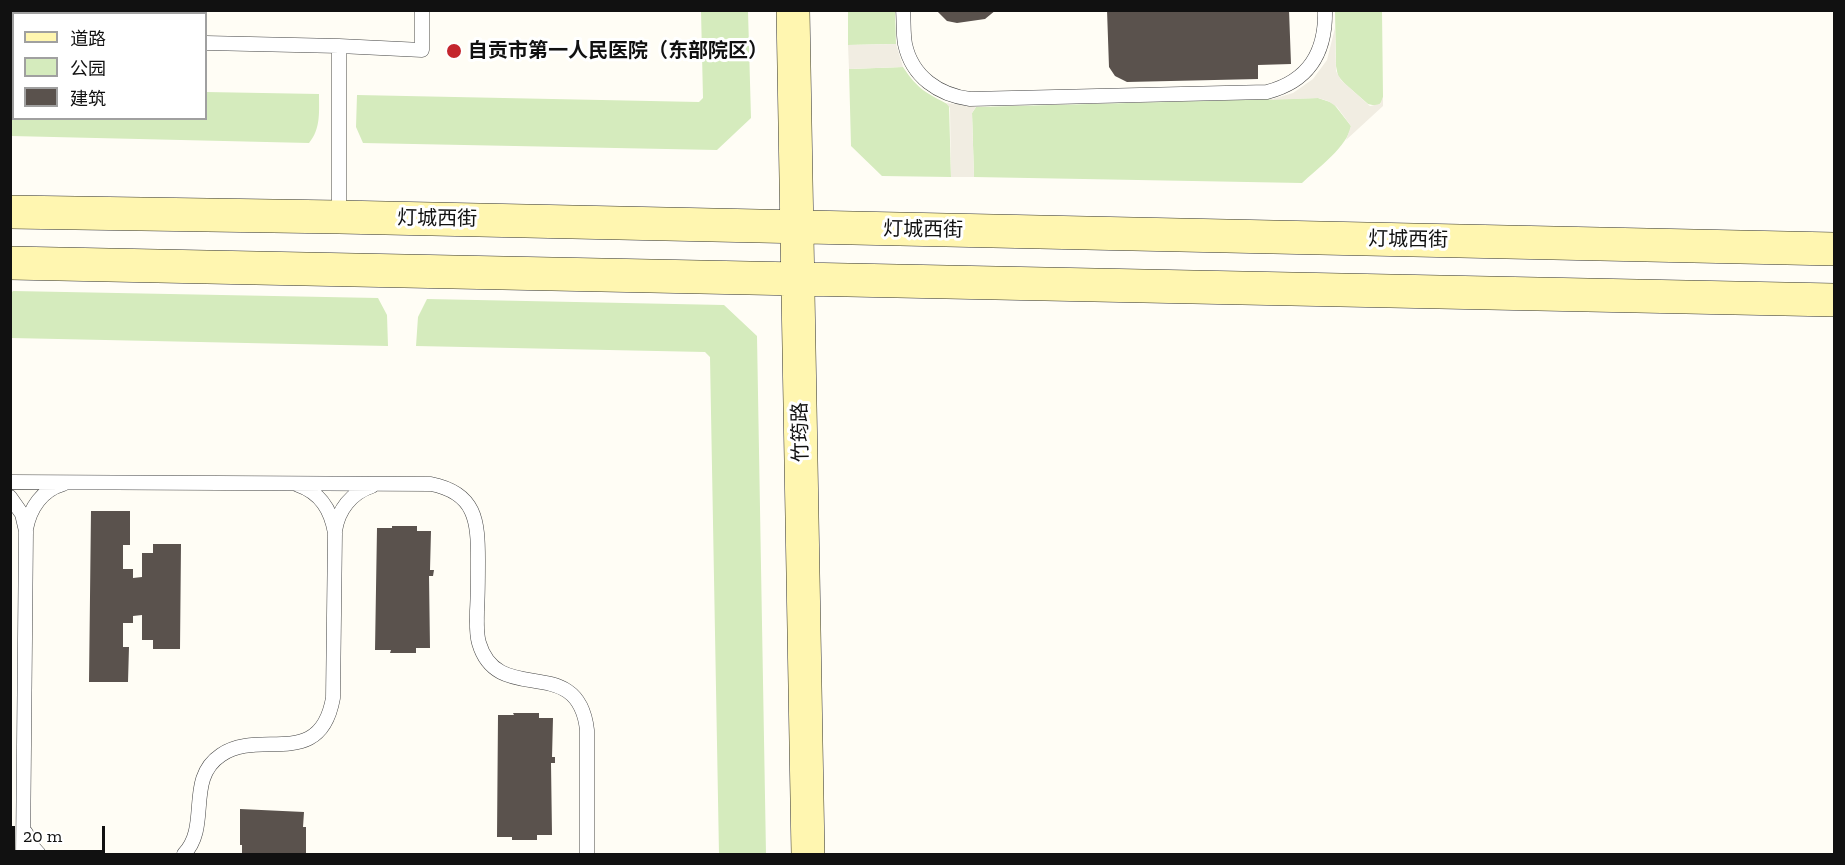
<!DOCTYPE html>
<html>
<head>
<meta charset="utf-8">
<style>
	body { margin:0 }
	#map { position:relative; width:1845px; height:865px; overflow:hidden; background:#fffdf5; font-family:"Zilla Slab","Noto Sans SC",serif }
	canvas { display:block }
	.frame { position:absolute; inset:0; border:12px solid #111; pointer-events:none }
	.legend { position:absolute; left:12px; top:12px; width:195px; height:108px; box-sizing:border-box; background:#fff; border:2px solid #a0a0a0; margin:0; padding:8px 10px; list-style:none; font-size:18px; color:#111 }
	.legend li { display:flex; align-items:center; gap:12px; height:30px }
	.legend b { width:30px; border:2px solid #a0a0a0 }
	.scale { position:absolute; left:12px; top:826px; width:93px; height:27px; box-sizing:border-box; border:3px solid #111; border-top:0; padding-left:8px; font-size:18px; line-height:21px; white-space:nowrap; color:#111; -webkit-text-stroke:4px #fff; paint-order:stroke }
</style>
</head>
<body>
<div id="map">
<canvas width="1845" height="865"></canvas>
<div class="frame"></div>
<ul class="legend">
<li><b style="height:8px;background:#fff6b0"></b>道路</li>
<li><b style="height:16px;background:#d5ebbd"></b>公园</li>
<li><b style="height:16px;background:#5a524d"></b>建筑</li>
</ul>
<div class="scale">20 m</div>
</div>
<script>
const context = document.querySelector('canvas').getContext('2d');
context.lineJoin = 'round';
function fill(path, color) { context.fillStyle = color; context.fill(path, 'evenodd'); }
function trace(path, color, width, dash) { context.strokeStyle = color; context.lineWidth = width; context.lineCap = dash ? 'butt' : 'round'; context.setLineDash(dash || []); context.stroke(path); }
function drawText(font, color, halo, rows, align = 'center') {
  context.font = font + ' "Zilla Slab","Noto Sans SC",serif'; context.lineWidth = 6; context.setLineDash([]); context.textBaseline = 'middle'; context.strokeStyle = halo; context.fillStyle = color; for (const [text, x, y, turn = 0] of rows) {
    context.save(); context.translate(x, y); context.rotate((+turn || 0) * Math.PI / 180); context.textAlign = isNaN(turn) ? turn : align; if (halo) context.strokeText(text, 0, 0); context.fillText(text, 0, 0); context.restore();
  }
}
fill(new Path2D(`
	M701,11H748L751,118L717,150L363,143L356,127L357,95L699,102L703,98Z
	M848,11H895L896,44L848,45Z
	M1335,11H1382L1383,97L1382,102L1377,106L1368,104L1345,84L1338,76L1336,66Z
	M903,67C918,90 927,93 949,105L951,177L882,176L851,146L849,69Z
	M11,88H13L14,118H206V92L319,94C319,111 321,129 309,143L11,136Z
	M1318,98L1333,103L1351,126C1349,145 1316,170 1302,183L974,177L972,113L976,107Z
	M13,291L378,298L387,315L388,346L11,338L10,294Z
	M427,299L724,305L757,336L766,854H719L710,357L705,352L416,346L418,317Z`), '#d5ebbd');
fill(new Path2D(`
	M1335,28L1336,71L1341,80L1370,106L1380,104L1383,97V106L1346,140L1351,126L1337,107L1328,101L1318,98L1269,100L1293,93L1313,79L1327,60Z
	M896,44L903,67L849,69L848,45Z
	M946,103L976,107L972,113L974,177H951L950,108Z`), '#f1ede2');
fill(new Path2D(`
	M936,10H996L985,19L957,23L947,21Z
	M1107,10H1289L1291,64L1258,65V79L1127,82L1115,76L1109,67Z
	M91,511H130V545H123V569H133V578L142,577V553H153V544H181L180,649H153V640H142V615L133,616V623H123V647H129L128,682H89Z
	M392,526H417V531H431L430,570H434L433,576H429L430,648H416V653H390L391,650H375L377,528H392Z
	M513,713H539V718H553L552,757H555V763H551L552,835H537V840H512V837H497L498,715H514Z
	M240,809L304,812L303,827H306V854H242V845H240Z`), '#5a524d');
const lane = new Path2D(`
	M903,10C904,22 903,33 905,44C912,77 939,95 970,99L1267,92C1309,81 1326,52 1325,10
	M10,40H14
	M206,43L339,46L422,50V10
	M339,46V217
	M10,482L431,484C476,493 478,521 478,560C478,577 478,594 477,611C477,622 476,633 479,643C498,708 578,651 587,730V854
	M10,497L22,514L26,531L23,854
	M26,529C30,508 42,490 63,484
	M335,531C338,510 351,493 372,486
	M26,833L31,845L39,854
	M184,854C211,826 185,779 221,755C260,728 320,771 333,698L335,533C331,510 321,493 298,485`);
const secondary = new Path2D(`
	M793,10L808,854
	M10,212L339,217L1834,249
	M10,263L1834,300`);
trace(lane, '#444', 15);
trace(secondary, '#333', 34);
trace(lane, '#fff', 14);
trace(secondary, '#fff6b0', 33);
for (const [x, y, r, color] of [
	[454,51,8,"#c4262e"]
]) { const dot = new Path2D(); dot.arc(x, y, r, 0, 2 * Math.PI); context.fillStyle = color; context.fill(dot); trace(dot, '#fff', 2); }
drawText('bold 20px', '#111', '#fff', [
	["自贡市第一人民医院（东部院区）",468,51]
], 'left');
drawText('20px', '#111', '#fff', [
	["灯城西街",437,219,1],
	["灯城西街",923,230,1],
	["灯城西街",1408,240,1],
	["竹筠路",801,432,-91]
]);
</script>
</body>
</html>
